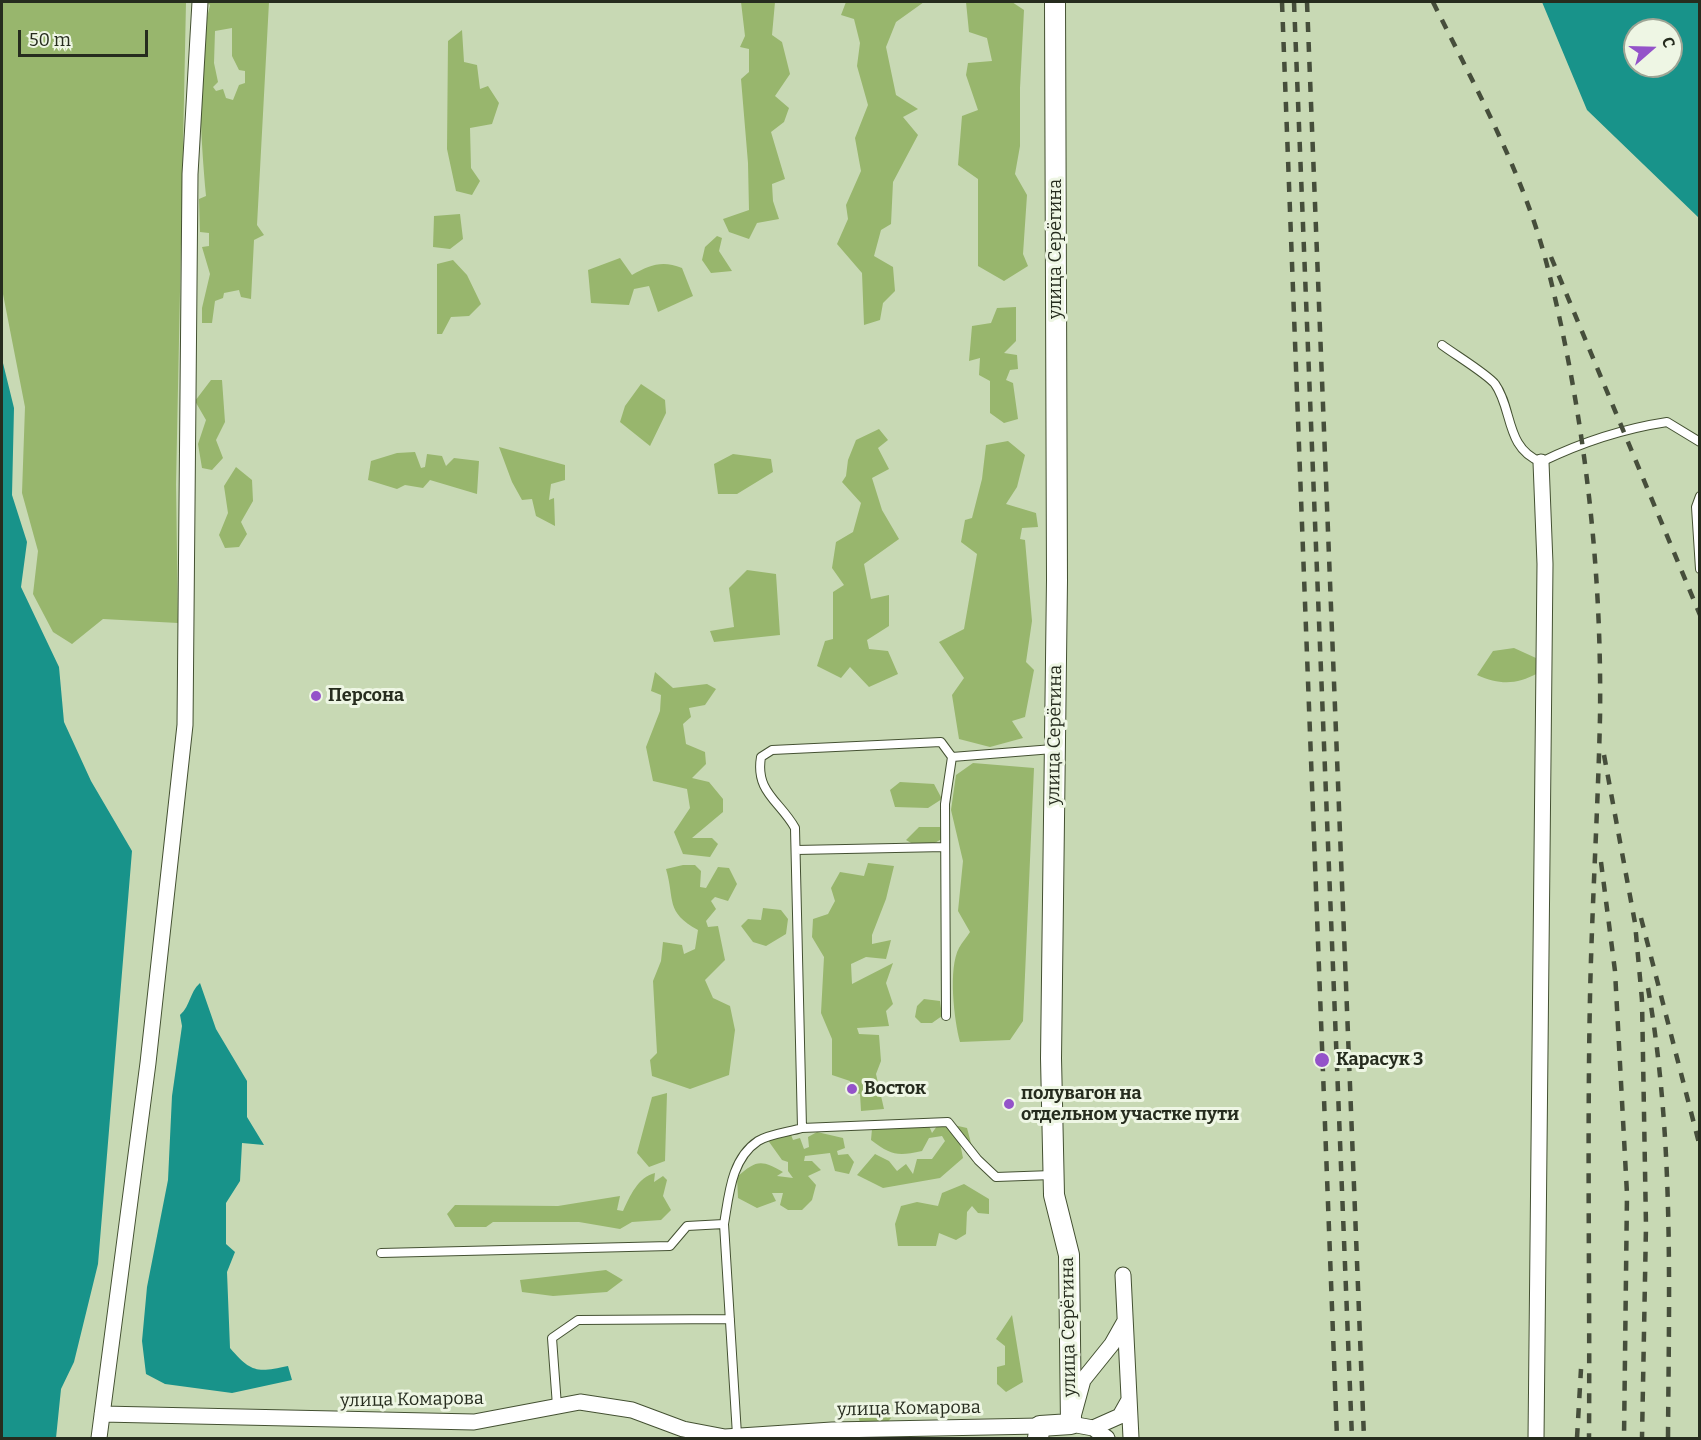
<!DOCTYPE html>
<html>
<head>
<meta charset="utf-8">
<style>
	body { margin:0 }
	#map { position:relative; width:1701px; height:1440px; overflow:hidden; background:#c8d9b4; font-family:Bitter,serif }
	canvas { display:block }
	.frame { position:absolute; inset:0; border:3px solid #262c1e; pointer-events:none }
	.north { position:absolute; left:1623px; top:18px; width:60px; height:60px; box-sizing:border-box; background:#eef6e4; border:2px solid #9ea595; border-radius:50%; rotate:70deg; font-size:16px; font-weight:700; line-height:24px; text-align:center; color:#262c1e }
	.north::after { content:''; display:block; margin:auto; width:21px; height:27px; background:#9453c9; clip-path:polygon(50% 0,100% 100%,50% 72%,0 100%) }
	.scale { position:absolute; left:18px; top:30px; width:130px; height:27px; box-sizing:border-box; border:3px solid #262c1e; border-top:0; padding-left:8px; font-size:18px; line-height:21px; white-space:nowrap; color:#262c1e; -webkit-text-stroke:4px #eef6e4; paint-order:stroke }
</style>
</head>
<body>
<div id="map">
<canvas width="1701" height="1440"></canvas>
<div class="frame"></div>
<div class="north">С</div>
<div class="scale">50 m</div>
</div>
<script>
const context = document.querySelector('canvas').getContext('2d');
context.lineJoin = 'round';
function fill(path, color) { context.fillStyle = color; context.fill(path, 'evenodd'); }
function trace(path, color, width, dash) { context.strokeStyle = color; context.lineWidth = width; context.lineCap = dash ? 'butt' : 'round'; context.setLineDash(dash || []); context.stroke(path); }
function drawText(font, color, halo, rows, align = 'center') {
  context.font = font + ' Bitter,serif'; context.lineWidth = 6; context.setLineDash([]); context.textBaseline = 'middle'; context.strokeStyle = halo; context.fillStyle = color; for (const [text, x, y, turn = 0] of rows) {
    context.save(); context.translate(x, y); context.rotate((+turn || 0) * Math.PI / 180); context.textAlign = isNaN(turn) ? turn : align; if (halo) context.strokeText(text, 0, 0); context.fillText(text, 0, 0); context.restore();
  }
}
fill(new Path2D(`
	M2,2H186L176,484L178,623L103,619L72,644L53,632L33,594L38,551L22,493L25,407L2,289Z
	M207,2H269L257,225L264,235L254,240L251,299L241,297L239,290L224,293L223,298L215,301L212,323H202V308L210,274L202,247L209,246V233L200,232L199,199L206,196C201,138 195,61 210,5ZM232,28V56L239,70L245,71V83L239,85L233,100L226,98L223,89L216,91L213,87L218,82L214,63L215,31Z
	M741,2H775L772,35L782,42L790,74L775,96L789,108L784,122L771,132L785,179L772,184L773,201L779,219L757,223L749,239L729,232L723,219L749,210L748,163L741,79L749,72V49L740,47L745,36Z
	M846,2H924L896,22L886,47L896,95L918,109L903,117L918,135L893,182L891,224L881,230L874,256L893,267L895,291L883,303L880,320L864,325L862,273L837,244L848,219L846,205L861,171L855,138L868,105L857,66L860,43L854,19L841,15Z
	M966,2H1012L1024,10L1020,88V146L1015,174L1027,195L1023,254L1028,266L1004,281L978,266V179L958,165L962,116L978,110L966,75L968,63L992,61L987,38L969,32Z
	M462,30L464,62L477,65L480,89L488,86L499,103L492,124L470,128L471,168L480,181L472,195L456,191L447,149L448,41Z
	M460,214L463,239L450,249L433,247L434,216Z
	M717,236L722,238L719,251L732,271L711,273L702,260L705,247Z
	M620,258L632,275C650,265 662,260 682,268L693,296L658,312L649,286L634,289L629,305L591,303L588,270Z
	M453,260L467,275L481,304L469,316L451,317L442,334H437V264Z
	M1016,307V341L1004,353L1017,355L1018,369L1010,370L1006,380L1013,383L1018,419L1004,423L990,413V381L979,375L980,358L969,361L972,326L991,323L997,308Z
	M211,380H222L225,422L216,440L223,458L212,470L202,468L198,444L206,420L195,401Z
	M641,384L665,400L666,413L650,446L620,422L625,406Z
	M879,429L888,440L878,448L889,469L872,478L882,510L899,539L864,564L871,599L889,595V626L867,640L869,649L888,651L898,674L869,687L850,667L841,678L817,666L825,641L833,639V592L844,585L832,568L836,542L853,532L861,503L842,482L846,476L848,460L856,440Z
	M1008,441L1025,455L1017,487L1006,504L1036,513L1038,527L1022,528L1020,539L1025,540L1032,621L1026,662L1034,670L1025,717L1012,721L1023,738L990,747L959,739L952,695L964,678L939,642L964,629L977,554L961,542L965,520L972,518L982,479L986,445Z
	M499,447L565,465V480L551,484L549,500L554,498L555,526L536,516L532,499L522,500L512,482Z
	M415,452L421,468L425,467L427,454L442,456L446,466L454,458L479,461L477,494L430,480L423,488L405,485L397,489L368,480L371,461L397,453Z
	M733,454L771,459L773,472L737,494H718L714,464Z
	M236,467L252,480L253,501L241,522L247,534L239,547L225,548L219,535L228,513L224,486Z
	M747,570L776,574L780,635L714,642L710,631L734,627L729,588Z
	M1514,648L1536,658L1538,673C1516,685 1500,685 1477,675L1493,651Z
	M655,672L673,688L707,684L716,689L705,705L689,708L691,717L683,724L686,744L705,752L706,764L692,778L709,782L723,799V812L692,838H712L718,844L710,857L683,854L674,832L690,808L687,789L653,781L646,747L660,711L661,695L651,691Z
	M973,763L1034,768L1023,1021L1010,1040L960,1042C954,1020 948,968 959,948C962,942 967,937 970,932L958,911L963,861L951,810L956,775Z
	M900,782L934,784L942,799L928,808L895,807L890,790Z
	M919,827H940L943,838C930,847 919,849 906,840Z
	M868,863L894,866L886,899L872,935V944L891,940L886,959L866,957L851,964L852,984L893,963L886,983L893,1004L886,1011L889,1026L857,1028L859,1034L879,1035L881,1061L876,1074L884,1109L861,1111L860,1094L853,1092L850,1081L832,1075V1039L821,1013L824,957L812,937L813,919L828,914L835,901L831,888L840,872L864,876Z
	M683,865H695L701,871L700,887L706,888L718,867L729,868L737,884L728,901L715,897L711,901L716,909L706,921L708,927L718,926L725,960L705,980L713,998L730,1006L735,1030L729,1075L690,1089L652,1076L650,1060L657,1053L653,981L661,961L663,942L682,945L684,954L695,949L698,930C665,912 675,900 666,869Z
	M763,908L781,910L788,919L786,934L766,946L753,942L741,926L748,919L761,920Z
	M924,999L940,1001L942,1016L932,1023H921L915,1017L917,1006Z
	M667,1093L665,1161L649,1167L637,1153L652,1097Z
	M927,1121L932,1133L940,1122L967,1128L972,1147L960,1143L963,1158L940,1178L883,1188L857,1175L875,1154L889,1161L897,1171L906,1164L913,1174L917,1159H932L945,1141L942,1136L929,1138L922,1151C898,1156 892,1156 871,1140L872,1129H898Z
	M790,1132L793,1140L800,1138L804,1149L809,1147L808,1137L817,1132L843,1138L845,1148L837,1151L838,1155L848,1154L854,1162L849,1174L835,1171L830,1153L805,1156L804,1161H812L821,1170L808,1176L816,1185L812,1200L802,1210H788L780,1205L783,1193H772L776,1201L757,1208L738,1198L737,1177C756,1160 761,1159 783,1172L777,1176L793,1178L788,1171V1162L782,1160L767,1139Z
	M655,1173L654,1182L663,1176L667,1180L663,1196L671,1210L661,1220L632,1222L620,1229L579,1222H493L486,1227H455L447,1214L455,1205L558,1206L620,1196L617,1210L623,1211C630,1196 638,1177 655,1173Z
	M964,1184L989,1199V1214L978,1213L972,1206L967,1212L966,1234L956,1240L939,1233L936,1246H898L895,1224L901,1206L917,1202L938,1206L942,1193Z
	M606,1270L623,1280L607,1292L553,1296L522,1292L520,1280Z
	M1012,1315L1023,1382L1006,1392L997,1384V1367L1005,1365V1346L996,1339Z
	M886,1406L891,1418L876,1435L862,1431L857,1411Z`), '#98b66d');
fill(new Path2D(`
	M1542,2H1699V218L1587,110ZM1635,30H1671V66H1635Z
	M2,359L14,408L12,495L27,542L21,587L59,667L64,722L91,781L132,851L98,1264L74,1362L61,1389L56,1438H2Z
	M200,983L216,1029L247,1081V1117L264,1145L242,1143L240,1181L226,1203V1244L235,1252L227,1272L230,1348C251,1372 256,1373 288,1366L292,1380L232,1393L165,1384L146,1374L142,1341L147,1287L168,1180L172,1096L182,1026L180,1015C191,1005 189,993 200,983Z`), '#18938a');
const service = new Path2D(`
	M1442,345C1454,354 1487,374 1495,384C1513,409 1505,448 1541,462C1582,442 1621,429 1667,422L1700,442
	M1700,496L1696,507L1700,569
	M796,850L945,847
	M946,1016L945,804L952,757
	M1052,1175L996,1177L978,1160L948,1122L802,1128L795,828C780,801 755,792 761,757L772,750L941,742L952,757L1053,749
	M381,1253L670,1246L687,1226L724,1224
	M557,1406L552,1338L578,1320L730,1319
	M737,1435L724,1224C729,1195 731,1159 758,1141C769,1134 789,1132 802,1128`);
const minor = new Path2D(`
	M1123,1275L1131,1438
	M102,1414L474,1422L580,1402L632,1410L683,1429L725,1437L832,1430L1040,1426
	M1093,1428L1120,1416L1129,1400
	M99,1438L148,1063L185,725L190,174L200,2
	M1107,1438L1093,1428L1071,1424L1083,1380L1112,1344L1125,1321
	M1536,1438L1545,564L1541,462`);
const tertiary = new Path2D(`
	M1038,1438L1040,1426L1071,1424L1069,1255L1054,1195L1051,1058L1057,580L1055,2`);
trace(service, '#445132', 10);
trace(minor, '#445132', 17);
trace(tertiary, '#445132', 22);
trace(service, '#fff', 8);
trace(minor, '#fff', 15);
trace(tertiary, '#fff', 20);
trace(new Path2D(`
	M1282,2L1337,1438
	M1294,2L1352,1438
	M1307,2L1364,1438
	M1433,2C1475,87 1523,172 1547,265C1584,411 1602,566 1600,717C1598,810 1592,903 1590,997C1587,1144 1590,1291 1589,1438
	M1551,257L1700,615
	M1604,755L1635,923L1642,1000L1646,1226L1642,1438
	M1601,862L1615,971L1627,1194L1624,1438
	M1641,918L1700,1147
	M1648,988C1674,1137 1669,1287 1668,1438
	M1577,1438L1581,1369`), '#464e3b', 4.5, [10, 10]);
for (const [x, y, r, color] of [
	[316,696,6,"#9453c9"],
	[1322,1060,8,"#9453c9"],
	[852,1089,6,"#9453c9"],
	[1009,1104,6,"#9453c9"]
]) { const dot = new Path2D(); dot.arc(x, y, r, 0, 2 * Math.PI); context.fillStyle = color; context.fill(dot); trace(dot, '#eef6e4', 2); }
drawText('18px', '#262c1e', '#eef6e4', [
	["улица Серёгина",1056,249,-90],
	["улица Серёгина",1055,735,-89],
	["улица Серёгина",1069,1327,-91],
	["улица Комарова",412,1400,-1],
	["улица Комарова",909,1409,-1]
]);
drawText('bold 18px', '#262c1e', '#eef6e4', [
	["Персона",328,696],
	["Карасук 3",1336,1060],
	["Восток",864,1089],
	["полувагон на",1021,1094],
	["отдельном участке пути",1021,1115]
], 'left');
</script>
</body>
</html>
